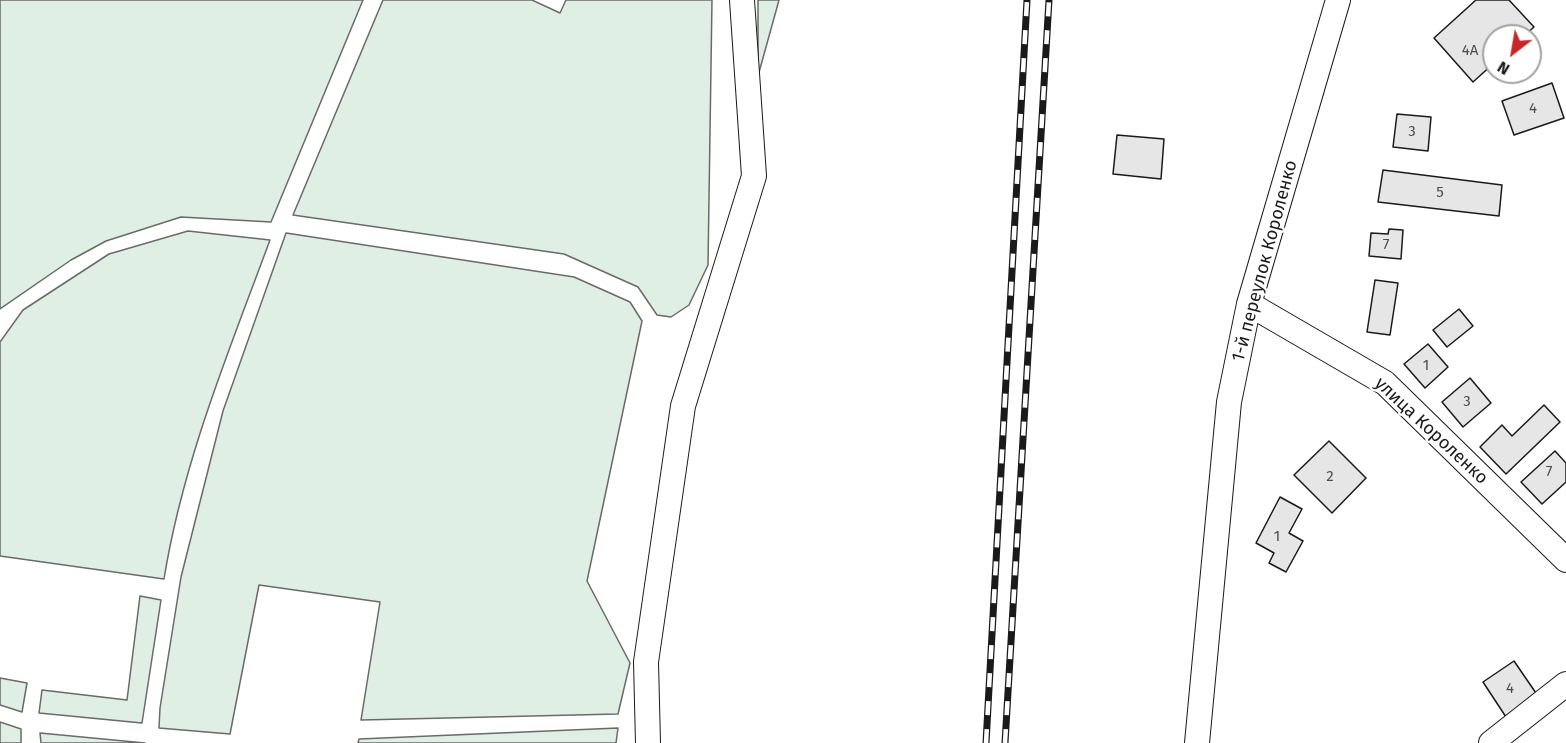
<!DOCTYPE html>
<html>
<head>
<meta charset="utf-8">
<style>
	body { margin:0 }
	#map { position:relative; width:1566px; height:743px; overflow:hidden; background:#fff; font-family:"Fira Sans",sans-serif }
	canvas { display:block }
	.north { position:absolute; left:1482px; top:24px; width:60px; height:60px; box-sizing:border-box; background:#fff; border:2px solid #a3a3a3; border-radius:50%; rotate:211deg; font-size:16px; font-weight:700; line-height:24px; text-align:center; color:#1a1a1a }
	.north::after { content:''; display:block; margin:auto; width:21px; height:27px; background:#c62828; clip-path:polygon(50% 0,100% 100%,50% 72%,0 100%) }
</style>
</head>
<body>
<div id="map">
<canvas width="1566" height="743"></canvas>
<div class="north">N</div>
</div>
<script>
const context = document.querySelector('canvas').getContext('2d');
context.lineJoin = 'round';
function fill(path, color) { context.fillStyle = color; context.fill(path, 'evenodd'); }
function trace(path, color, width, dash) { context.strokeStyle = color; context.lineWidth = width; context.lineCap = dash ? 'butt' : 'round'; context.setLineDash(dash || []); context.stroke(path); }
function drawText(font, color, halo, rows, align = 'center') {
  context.font = font + ' "Fira Sans",sans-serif'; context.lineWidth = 4.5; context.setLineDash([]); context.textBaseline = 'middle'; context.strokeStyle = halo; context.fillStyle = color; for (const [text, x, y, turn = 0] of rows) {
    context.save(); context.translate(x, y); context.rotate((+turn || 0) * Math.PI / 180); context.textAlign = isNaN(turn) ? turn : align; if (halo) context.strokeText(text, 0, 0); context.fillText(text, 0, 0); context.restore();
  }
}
const green = new Path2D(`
	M0,0H363L271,222L181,217L106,241L71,260L0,309Z
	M383,0H532L560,13L566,0H712L708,265L689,305L671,317L657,315L638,287L564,254L293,215Z
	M758,0H779L758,76Z
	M188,231L270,240C229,351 183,461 164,579L0,556V342L23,310L109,254Z
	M286,233L574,277L630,302L642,321L587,581L630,663L618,714L361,720L380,602L259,585L230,734L159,728L160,708L181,577L223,411Z
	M140,596L161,600L142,723L39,713L42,690L127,700Z
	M0,678L27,683L22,712L0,705Z
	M0,722L21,729V743H0Z
	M618,728L616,743H358L359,739Z
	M40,733L145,743H41Z`);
fill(green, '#e0efe3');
trace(green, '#6a6a6a', 1.5);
const building = new Path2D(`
	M1476,0H1509L1534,27L1524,36H1494V63L1473,82L1434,38Z
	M1552,83L1564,118L1514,135L1502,101Z
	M1397,114L1431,117L1428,151L1393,147Z
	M1117,135L1164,139L1161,179L1113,174Z
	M1383,170L1502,185L1499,216L1378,202Z
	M1389,229L1403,230L1401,259L1369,256L1371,233L1388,234Z
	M1375,280L1398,283L1390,335L1367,332Z
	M1459,309L1473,326L1447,347L1433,330Z
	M1428,344L1448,367L1425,388L1404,364Z
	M1470,378L1491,403L1463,427L1442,402Z
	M1544,405L1560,422L1506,474L1480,447L1502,425L1512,436Z
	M1329,441L1366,478L1332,513L1294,475Z
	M1555,451L1566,463V482L1542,504L1521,482Z
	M1280,497L1302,509L1289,533L1303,541L1286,572L1269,563L1274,553L1256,543Z
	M1514,661L1538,696L1506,717L1483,682Z`);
fill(building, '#e6e6e6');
trace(building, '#1a1a1a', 1.5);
const minor = new Path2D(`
	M1249,304L1385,383L1566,560
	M648,743L646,662L683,406L754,176L742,0
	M1197,743L1229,402L1249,304L1338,0
	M1491,743L1566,684`);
trace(minor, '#1a1a1a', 26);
trace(minor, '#fff', 24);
const rail = new Path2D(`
	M986,743L1027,0
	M1005,743L1049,0`);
trace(rail, '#1a1a1a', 7);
trace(rail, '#fff', 4.5, [14]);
drawText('15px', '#4d4d4d', null, [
	["4А",1470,51],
	["4",1533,109],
	["3",1412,132],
	["5",1440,193],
	["7",1386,245],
	["1",1426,366],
	["3",1467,402],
	["7",1549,472],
	["2",1330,477],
	["1",1277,537],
	["4",1510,689]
]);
drawText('18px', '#1a1a1a', '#fff', [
	["1-й переулок Короленко",1265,261,-75],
	["улица Короленко",1431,431,43]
]);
</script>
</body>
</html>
